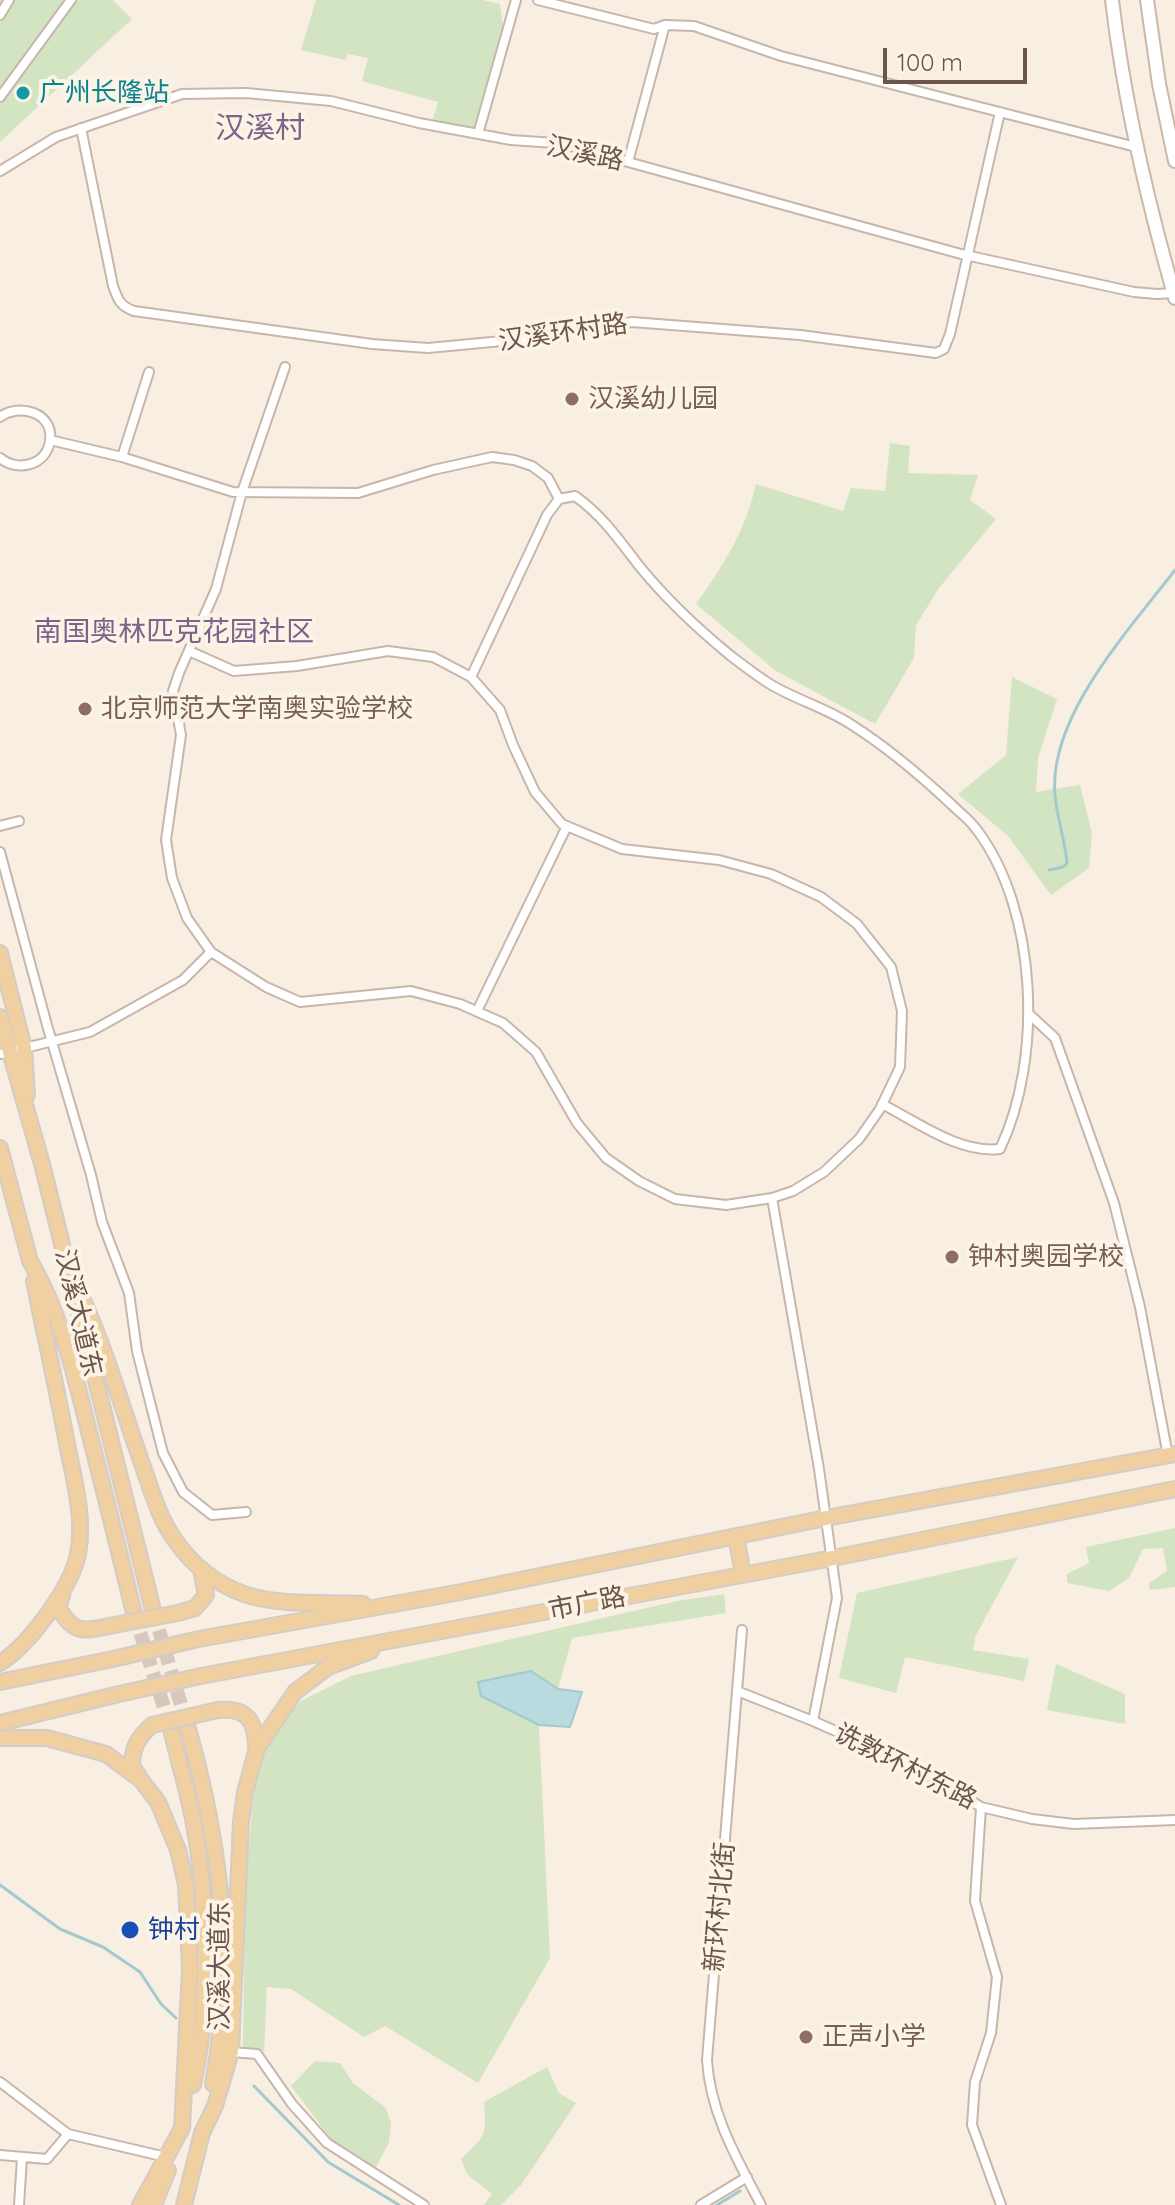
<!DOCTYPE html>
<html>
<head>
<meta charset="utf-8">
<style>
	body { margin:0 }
	#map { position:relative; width:1175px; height:2205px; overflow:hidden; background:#f9eee2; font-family:Quicksand,sans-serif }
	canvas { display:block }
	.scale { position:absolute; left:883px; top:48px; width:144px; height:36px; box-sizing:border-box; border:4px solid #6c564c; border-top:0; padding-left:10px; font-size:24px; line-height:28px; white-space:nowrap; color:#6c564c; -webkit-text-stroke:6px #fcf3e7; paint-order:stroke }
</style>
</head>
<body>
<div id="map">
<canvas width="1175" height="2205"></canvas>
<div class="scale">100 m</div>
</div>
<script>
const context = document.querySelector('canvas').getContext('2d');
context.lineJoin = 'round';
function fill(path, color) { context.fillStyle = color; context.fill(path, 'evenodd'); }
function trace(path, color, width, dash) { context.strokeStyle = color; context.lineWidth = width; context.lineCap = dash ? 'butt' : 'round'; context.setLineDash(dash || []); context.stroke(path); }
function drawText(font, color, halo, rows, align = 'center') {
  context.font = font + ' Quicksand,"Noto Sans SC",sans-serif'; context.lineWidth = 8; context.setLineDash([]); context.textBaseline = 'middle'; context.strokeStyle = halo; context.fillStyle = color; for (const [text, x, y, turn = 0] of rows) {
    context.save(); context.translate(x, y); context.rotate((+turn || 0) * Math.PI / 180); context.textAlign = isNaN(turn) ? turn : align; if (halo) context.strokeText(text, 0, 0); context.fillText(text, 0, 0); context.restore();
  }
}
fill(new Path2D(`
	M0,0H113L132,19L0,142Z
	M316,0H482L500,4L503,26L473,129L433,119L438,102L362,81L368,58L348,54L345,60L301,50Z
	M890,443L910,446L908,473L978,475L970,500L996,519L939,588L916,625L914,658L875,724L776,671L696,604C723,566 746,530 756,484L843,511L851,488L885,491Z
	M1012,677L1057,699L1038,758L1036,792L1080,785L1092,833L1089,868L1051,895L1008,836L958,794L1006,755Z
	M1175,1528V1587L1150,1590L1149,1583L1167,1571L1163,1548L1143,1549L1129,1578L1109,1591L1067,1583V1574L1089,1563L1086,1547Z
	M1018,1557L975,1637L973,1650L1029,1659L1024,1681L905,1657L896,1693L839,1678L857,1593Z
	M724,1594L726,1613L572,1638L558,1689L531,1671L481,1696L539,1725L550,1958L478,2083L385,2026L364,2037L291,1989L267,1987L264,2051L243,2050L245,1894L254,1788L264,1753L280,1725L301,1701L351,1676L677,1601Z
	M1056,1664L1125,1694V1724L1047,1710Z
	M315,2061L340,2063L353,2083L386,2108L391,2123L389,2142L376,2167L331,2139L291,2086Z
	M547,2067L559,2093L576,2103L521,2185L501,2205H484L492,2194L467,2174L461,2159C485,2137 487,2135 484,2102Z`), '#d2e4c2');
const water = new Path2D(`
	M531,1671L558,1689L582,1692L570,1727L539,1725L481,1696L478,1682Z`);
fill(water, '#b9dbdf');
trace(water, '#a1cacf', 2);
trace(new Path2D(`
	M1049,870L1063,867L1067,863C1065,840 1057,818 1055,795C1048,716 1130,629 1175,570
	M0,1885L60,1929L103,1947L140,1972L161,2004L176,2018
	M254,2086L328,2162L399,2205
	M717,2205L740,2191`), '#a1cacf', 3);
trace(new Path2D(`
	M153,1610L187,1725
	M134,1613L171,1729`), '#d6c8bc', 14, [14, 7]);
const street = new Path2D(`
	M538,0L654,29L665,25L694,26L781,56L1136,147
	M0,15L9,0
	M0,97L71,0
	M81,128L113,286C118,300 120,306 134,311L372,344L428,348L513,340L632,322L800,335L936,353L944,349L950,334L1000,112
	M478,134L516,0
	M628,162L665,25
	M0,171L56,137L182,94L246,93L331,101L419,123L511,140L555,143L591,150L628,162L961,254L1134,292L1157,294L1175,293
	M0,417C19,403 54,412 50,441C46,466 17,472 0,458
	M50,440L122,457L233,492L358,493L433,470L492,457L514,460L532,466L548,478L559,499
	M122,457L149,372
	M189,651L234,671L297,666L388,651L433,657L471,677L500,710L513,745L535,792L562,824L622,849L719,860L771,874L821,897L857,924L891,967L902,1011L900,1067L880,1109L859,1139L824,1172L793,1191L772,1198L726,1205L675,1199L639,1181L606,1158L577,1123L536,1052L503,1023L460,1004L411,991L300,1002L266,987L211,952L187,918L172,878L166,840L181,735L173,691L179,673L216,589L242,492L285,367
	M471,677L547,515L559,499L575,496C603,516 619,540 640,567C667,600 698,629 731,656C744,666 757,676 770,684C796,700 827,708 852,725C888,748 920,775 951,804C960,813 970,820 977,830C1038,911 1043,1059 1000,1149C960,1154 917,1122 882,1104
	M0,826L19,821
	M0,852L47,1025L91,1175L102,1222L129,1293L137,1351L163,1453L183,1492L212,1515L246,1512
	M477,1011L567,826
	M1029,1014L1055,1038L1114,1203L1140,1307L1168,1456
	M0,1054L90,1032L183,980L211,952
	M772,1198L819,1469L837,1598L813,1721
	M742,1630L707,2060C710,2113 737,2159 761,2205
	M737,1691L813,1721L910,1764L981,1807L1032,1819L1074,1824L1175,1820
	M981,1807L975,1901L997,1977L991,2033L975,2082L972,2125L1001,2205
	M231,2052L257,2054L292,2104L327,2143L424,2205
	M0,2082L68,2134L166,2157
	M0,2155L47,2159L68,2134
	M19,2205L22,2158
	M701,2205L747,2177`);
const secondary = new Path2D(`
	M1112,0C1124,101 1147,200 1175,298
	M1147,0L1159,84L1175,161`);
const primary = new Path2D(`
	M0,953L24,1048L27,1095
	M0,1017L42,1164L153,1610
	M0,1148L30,1261C62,1315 76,1380 91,1440C106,1498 120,1556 134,1613
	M78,1289C104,1344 121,1404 141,1461C151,1488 158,1517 175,1540C193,1566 217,1585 247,1595C283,1606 326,1602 363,1604
	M736,1536L743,1575
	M62,1596L58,1608C75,1633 80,1632 109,1626
	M178,1613L195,1608L206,1595L201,1570
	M199,1639L461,1592L826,1518L1175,1454
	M0,1663C29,1645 71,1588 78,1554C85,1519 74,1480 67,1444C57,1390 45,1336 34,1281
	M201,1676L833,1558L1175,1489
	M0,1682L113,1659
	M218,1710C248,1707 256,1722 256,1749
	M0,1723L119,1694
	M187,1725C221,1844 235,1961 213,2084
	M171,1729C178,1759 187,1789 193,1819C208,1897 210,2008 193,2085
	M0,1738H47L106,1754L141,1780L158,1802L178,1850L186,1885L190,1969L182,2128L140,2205
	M139,1776L132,1767C132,1748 138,1737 152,1725
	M154,2205L168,2170
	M184,2205L202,2133L215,2106L231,2052L241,1822L245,1792L257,1748L295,1692L328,1667L371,1651`);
trace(street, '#c7b6ab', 12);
trace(secondary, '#ccb8ab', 16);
trace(primary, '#d3ccc9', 18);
trace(street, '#fff', 8);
trace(secondary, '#fff', 12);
trace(primary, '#f0cfa1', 14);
const primaryBridge = new Path2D(`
	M109,1626L178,1613
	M113,1659L199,1639
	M119,1694L201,1676
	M152,1725L218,1710`);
trace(primaryBridge, '#d3ccc9', 18, []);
trace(primaryBridge, '#f0cfa1', 14);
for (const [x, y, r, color] of [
	[23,93,8,"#0f9aa8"],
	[572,399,8,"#8d6e63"],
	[85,709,8,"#8d6e63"],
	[952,1257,8,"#8d6e63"],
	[130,1930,10,"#1a4fb4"],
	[806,2037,8,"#8d6e63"]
]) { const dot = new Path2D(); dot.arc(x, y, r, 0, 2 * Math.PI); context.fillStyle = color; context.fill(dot); trace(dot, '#fcf3e7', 3); }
drawText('26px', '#0d838f', '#fcf3e7', [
	["广州长隆站",39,93]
], 'left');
drawText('26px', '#6c564c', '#fcf3e7', [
	["汉溪路",585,154,12],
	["汉溪环村路",563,333,-8],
	["汉溪大道东",78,1313,77],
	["市广路",587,1604,-11],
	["诜敦环村东路",905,1767,27],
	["新环村北街",720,1907,-85],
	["汉溪大道东",220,1966,-90]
]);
drawText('26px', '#785e54', '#fcf3e7', [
	["汉溪幼儿园",588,399],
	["北京师范大学南奥实验学校",101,709],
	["钟村奥园学校",968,1257],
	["正声小学",822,2037]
], 'left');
drawText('26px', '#164399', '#fcf3e7', [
	["钟村",148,1930]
], 'left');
drawText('28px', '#7a6489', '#fcf3e7', [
	["南国奥林匹克花园社区",174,633]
]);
drawText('30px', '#7a6489', '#fcf3e7', [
	["汉溪村",260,129]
]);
</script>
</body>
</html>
